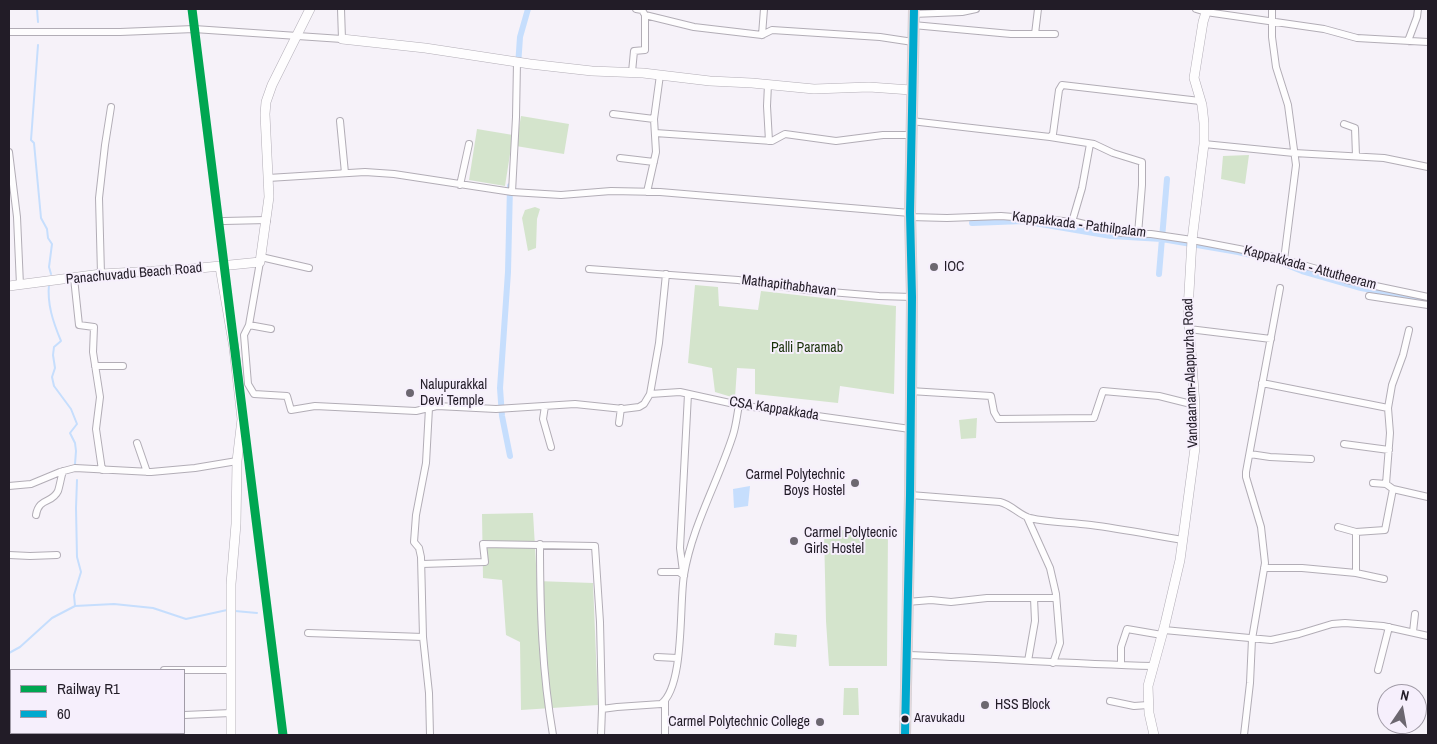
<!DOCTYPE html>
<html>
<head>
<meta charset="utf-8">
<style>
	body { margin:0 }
	#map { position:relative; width:1437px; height:744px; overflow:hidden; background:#f6f2f9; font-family:"Archivo Narrow",sans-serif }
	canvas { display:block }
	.frame { position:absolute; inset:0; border:10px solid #221c27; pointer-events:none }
	.legend { position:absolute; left:10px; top:669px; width:175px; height:65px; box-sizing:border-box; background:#f6effc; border:1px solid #a19ba7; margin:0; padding:6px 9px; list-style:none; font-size:15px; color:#221c27 }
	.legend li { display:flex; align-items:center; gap:10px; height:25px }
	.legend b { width:25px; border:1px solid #a19ba7 }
	.north { position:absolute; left:1377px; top:684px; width:50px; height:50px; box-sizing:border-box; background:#f6effc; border:1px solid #a19ba7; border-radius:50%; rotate:12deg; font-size:14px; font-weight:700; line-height:20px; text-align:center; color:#221c27 }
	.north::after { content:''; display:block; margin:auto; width:18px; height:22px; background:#6c6770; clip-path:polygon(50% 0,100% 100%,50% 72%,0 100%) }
</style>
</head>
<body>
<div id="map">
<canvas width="1437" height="744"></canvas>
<div class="frame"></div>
<ul class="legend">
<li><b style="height:6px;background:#00a651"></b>Railway R1</li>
<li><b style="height:6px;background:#00a9ce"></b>60</li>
</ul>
<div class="north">N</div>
</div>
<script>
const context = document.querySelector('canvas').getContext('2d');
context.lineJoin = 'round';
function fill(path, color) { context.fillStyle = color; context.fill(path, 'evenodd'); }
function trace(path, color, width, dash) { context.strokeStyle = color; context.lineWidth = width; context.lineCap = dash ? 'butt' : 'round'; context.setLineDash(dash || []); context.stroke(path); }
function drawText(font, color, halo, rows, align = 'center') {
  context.font = font + ' "Archivo Narrow",sans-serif'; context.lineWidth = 4; context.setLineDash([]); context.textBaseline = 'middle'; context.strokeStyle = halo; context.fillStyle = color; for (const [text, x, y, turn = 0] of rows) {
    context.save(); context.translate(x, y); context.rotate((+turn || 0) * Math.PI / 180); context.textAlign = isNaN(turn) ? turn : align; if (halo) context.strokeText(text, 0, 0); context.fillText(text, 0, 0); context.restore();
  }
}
fill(new Path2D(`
	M521,116L569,124L564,154L516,146Z
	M477,129L513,135L505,186L469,180Z
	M1249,155L1245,184L1221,179L1223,156Z
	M535,207L540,209L537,219L536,248L528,251L522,218L525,210Z
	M695,285L718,287L719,306L758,310L761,291L896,306L894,394L840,386L838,403L755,394V369L737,368L735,398L715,392L712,368L688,363Z
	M977,418L976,438L961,439L959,420Z
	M533,513L537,581L593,583L598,705L521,710L520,642L506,635L502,580L483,578L482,514Z
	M888,528L887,666H829L826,621L824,531Z
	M775,633L797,635L796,647L774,645Z
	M844,688H858L859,715H843Z`), '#d4e4cc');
fill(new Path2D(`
	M750,486L748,506L734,508L733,489Z`), '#c6defd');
trace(new Path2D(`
	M37,9L38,22
	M38,45L31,140L34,143L41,218L47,229L48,238L52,244L49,267L51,274
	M49,284C47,304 53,322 61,341L54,347L53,355L55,368L52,377L54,386L71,409L77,424L70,433L75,443L76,451L75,464
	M75,606L74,595L81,572L77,557L76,508L77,480
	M235,611L257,613
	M9,653L20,647L52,618L75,606L114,604L153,608L186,619L227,610`), '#c6defd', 2);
trace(new Path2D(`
	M518,66L520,37L528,9
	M972,223L1023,221L1111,236L1162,239L1238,252L1277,261L1302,271L1361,288L1428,300
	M1159,274L1167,179
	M510,456L502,416L500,388L508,272L510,186`), '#c6defd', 6);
const street = new Path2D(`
	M636,9L642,10L645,15L694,27L762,35L764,9
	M1196,9L1206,12L1324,29L1357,38L1428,42
	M1272,9V37L1276,67L1288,105L1296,165L1284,260
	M913,14L962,12L976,9
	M913,25L1011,34H1055
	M9,32H120L194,29L342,39L341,9
	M1035,34L1038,9
	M762,35L772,30L880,37L913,42
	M1408,41L1417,17L1418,9
	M632,72L634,51L645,50V15
	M768,84L767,106L769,141
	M613,114L654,119
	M340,121L345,173
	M911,121L1050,137L1053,134L1059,90L1062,85L1200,101
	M1344,124L1355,128L1356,156
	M655,133L772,141L785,134L836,141L883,135H911
	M1050,137L1094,144L1113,153L1142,162V185L1138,234
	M1204,144L1294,153L1384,158L1428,167
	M9,152L17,217L20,285
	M620,158L654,162
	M268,178L365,172L394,174L512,192L561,195L611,191L660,192L910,213
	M460,185L469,144
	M512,192L516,117L517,62
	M647,192L656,152L654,119L660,75
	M910,217L947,218L1001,216L1076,222L1122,233L1151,234L1192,240L1239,249L1278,258L1317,269L1347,280L1428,297
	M224,221L267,220
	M1072,222L1082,188L1090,144
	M261,257L309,268
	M260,262L249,325L244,335L248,384L254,394L287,396L291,410L315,406L416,411L437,406L496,409L575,404L623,409L639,407L644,404L650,394L659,343L666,274
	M589,269L738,280L806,290L879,296L912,297
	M101,274L99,198L105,145L111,107
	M74,278L79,325L94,327L93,352L100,397L96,429L102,470
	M1369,296L1428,305
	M249,325L271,329
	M1189,329L1271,339
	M95,366H123
	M1262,383L1388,408
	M910,391L991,396L994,412L998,419L1094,418L1103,391L1159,396L1195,405
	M650,394L680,392L739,405L910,429
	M545,406L543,419L551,447
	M429,408L426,463L416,515L414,542L419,548L421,557L423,637L429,693L430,735
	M619,423L621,408
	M137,443L147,472
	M1344,444L1389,450
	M1250,454L1270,457L1311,459
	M1373,483L1386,484
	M9,486L31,484L60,472L75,468L151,472L195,468L237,461
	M1393,489L1428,497
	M910,495L1000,502C1012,505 1019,515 1030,518C1051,523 1071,522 1091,525C1122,529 1152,535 1183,540
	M36,515C39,497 52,504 58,491C60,485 61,477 63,471
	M1027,517L1050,568L1056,594L1060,643L1053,663
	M1338,527L1356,532
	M540,544C540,609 542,672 553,735
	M9,555L30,556L57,555
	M422,564L485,562L483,544L595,546L600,622L602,709
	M1264,568H1302L1356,573V532L1385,530L1393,489L1386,484L1390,433L1388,408L1392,385L1403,355L1409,330
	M661,572H679L684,576
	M683,572L680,548L688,394
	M1356,573L1384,579
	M907,602L931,600L951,602L987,598H1056
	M1164,630L1271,640L1299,634L1332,624L1345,623L1383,626L1428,636
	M1413,632L1415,614
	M308,633L423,637
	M906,655C989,658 1071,664 1153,666
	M657,657L677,658
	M1028,661L1035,621L1034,598
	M1121,665V647L1127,629L1162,635
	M164,670H230
	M1378,670L1389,627
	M665,701V735
	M1110,701L1134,706L1148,705
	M9,713H11
	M184,715L231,713
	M601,735L602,709L617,707L661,704C685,686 679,604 684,575C692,526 718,482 733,435C736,426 737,415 739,405
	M1244,735L1250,683L1252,639L1265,563L1261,527L1246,477V472L1280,288`);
const secondary = new Path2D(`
	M342,39L425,48L530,64L592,71L643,73L710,81L752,83L814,89L869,87L911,90
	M220,267L234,348L242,419L237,461L236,524L231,584V735
	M9,286L101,274L190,269L260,262L269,197L265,114L266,102L272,85L310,9
	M1154,735L1149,713L1148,686L1165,624L1180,560L1195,448V405L1188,310L1192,240L1204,144V123L1202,105L1194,78L1203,22L1207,9`);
const highway = new Path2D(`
	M905,735L910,495L912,297L910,213L914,9`);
trace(street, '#b2adb6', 8);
trace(secondary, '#b2adb6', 10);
trace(highway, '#d0cdd1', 12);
trace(street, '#fefdfe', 6);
trace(secondary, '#fefdfe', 9);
trace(highway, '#e4d9dd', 11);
trace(new Path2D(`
	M905,735L910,495L912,297L910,213L914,9`), '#00a9ce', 8);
trace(new Path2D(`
	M192,9L283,735`), '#00a651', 9);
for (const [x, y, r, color] of [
	[934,267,5,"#6c6770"],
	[410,393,5,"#6c6770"],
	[855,483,5,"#6c6770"],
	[794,541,5,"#6c6770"],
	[985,705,5,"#6c6770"],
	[905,719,4.5,"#221c27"],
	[820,722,5,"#6c6770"]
]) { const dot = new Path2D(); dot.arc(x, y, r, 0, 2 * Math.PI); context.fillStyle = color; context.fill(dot); trace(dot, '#f6effc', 2); }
drawText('13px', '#221c27', '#f6effc', [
	["Aravukadu",914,719]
], 'left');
drawText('14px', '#221c27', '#f6effc', [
	["Kappakkada - Pathilpalam",1079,225,7],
	["Kappakkada - Attutheeram",1310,268,15],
	["Panachuvadu Beach Road",134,274,-5],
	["Mathapithabhavan",789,286,7],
	["Vandaanam-Alappuzha Road",1191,373,-92],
	["CSA Kappakkada",774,409,9]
]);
drawText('14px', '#221c27', '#f6effc', [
	["IOC",944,267],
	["Nalupurakkal",420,385],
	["Devi Temple",420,401],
	["Carmel Polytechnic",845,475,"right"],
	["Boys Hostel",845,491,"right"],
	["Carmel Polytecnic",804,533],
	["Girls Hostel",804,549],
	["HSS Block",995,705],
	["Carmel Polytechnic College",810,722,"right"]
], 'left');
drawText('14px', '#1a320a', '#f6effc', [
	["Palli Paramab",807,348]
]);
</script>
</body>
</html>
